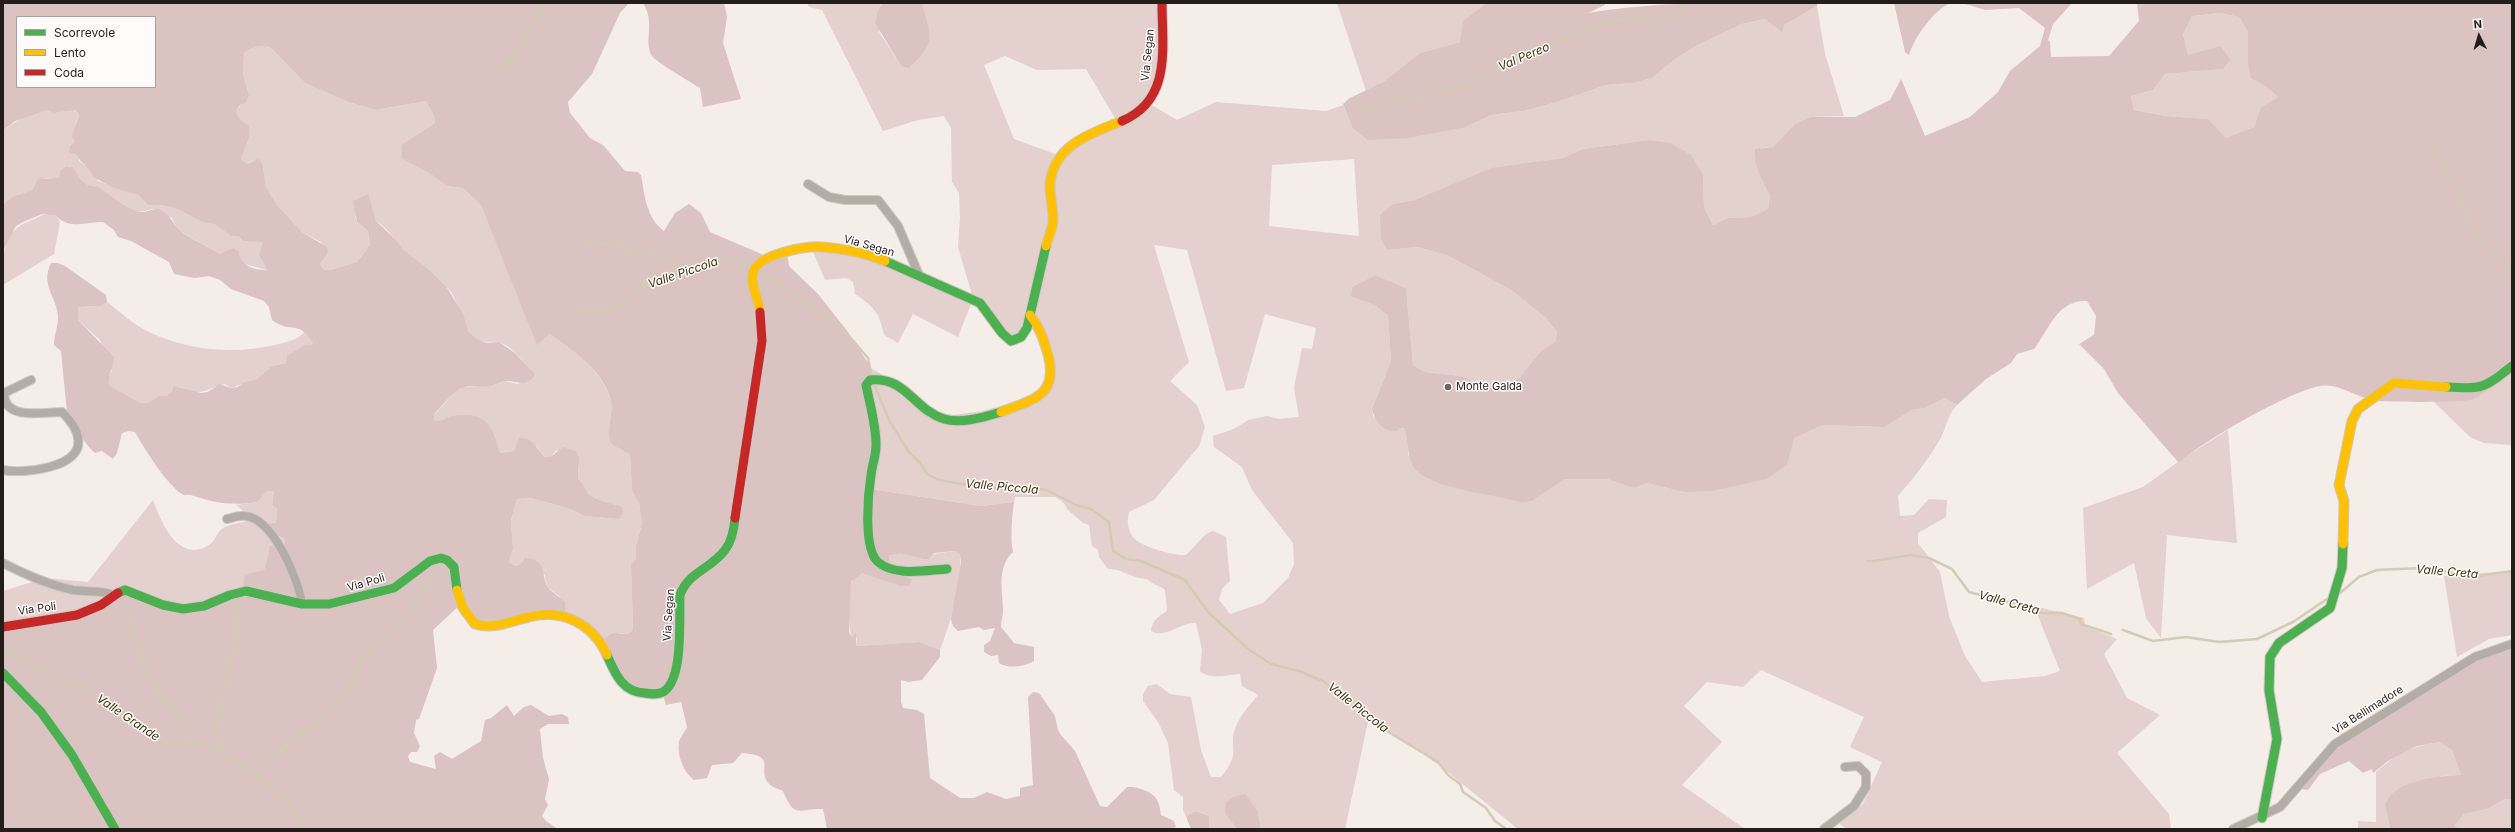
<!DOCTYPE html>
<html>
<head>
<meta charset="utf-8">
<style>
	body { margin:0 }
	#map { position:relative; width:2515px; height:832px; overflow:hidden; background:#f4ede8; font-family:Inter,sans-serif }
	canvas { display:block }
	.frame { position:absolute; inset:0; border:4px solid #231e1a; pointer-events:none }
	.legend { position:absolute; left:16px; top:16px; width:140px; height:72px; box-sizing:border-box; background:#fefbfa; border:1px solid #a6a3a0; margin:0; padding:5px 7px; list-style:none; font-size:12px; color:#231e1a }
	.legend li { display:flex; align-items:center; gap:8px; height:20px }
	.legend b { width:20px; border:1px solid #a6a3a0 }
	.north { position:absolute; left:2459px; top:16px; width:40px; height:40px; -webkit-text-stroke:3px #fefbfa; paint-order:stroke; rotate:355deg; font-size:11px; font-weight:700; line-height:16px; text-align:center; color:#231e1a }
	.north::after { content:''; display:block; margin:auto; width:14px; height:18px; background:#231e1a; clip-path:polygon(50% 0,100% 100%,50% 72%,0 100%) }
</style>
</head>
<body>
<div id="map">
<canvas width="2515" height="832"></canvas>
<div class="frame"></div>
<ul class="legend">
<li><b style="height:5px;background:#4caf50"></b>Scorrevole</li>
<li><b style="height:5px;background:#ffc107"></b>Lento</li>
<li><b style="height:5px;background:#c62828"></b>Coda</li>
</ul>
<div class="north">N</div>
</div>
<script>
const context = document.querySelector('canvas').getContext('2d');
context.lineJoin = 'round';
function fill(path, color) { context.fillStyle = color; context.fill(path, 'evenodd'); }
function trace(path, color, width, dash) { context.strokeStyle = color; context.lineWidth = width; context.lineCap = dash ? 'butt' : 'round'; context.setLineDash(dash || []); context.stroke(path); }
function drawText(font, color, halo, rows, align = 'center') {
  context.font = font + ' Inter,sans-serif'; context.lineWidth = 3; context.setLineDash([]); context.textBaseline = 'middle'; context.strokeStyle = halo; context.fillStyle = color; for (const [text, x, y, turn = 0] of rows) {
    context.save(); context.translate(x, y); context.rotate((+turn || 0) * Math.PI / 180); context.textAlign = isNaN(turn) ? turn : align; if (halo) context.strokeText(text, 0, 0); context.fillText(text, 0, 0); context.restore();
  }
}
fill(new Path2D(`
	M807,3H884L879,32L902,67L908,68C936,43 931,36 922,3H1160L1164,39L1148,103L1177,120L1216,102L1326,111L1343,105L1352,127H1466L1491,115L1524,111L1557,102L1606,85L1633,83L1652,78L1675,59L1696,46L1742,24L1765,19L1784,25L1817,6L1825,54L1844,116L1810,117L1795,124L1773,147L1760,148L1761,178L1770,195L1768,209L1751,217L1728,218L1713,225L1704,207L1703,175L1649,140L1583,149L1563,158L1536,162L1415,200L1393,204L1387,250L1418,247L1449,256L1511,290L1546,318L1557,332L1555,342L1542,350L1519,378L1502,392L1461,376L1425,372L1413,365L1406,288L1375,275L1352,287L1351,295L1375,305L1388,316L1391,361L1372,409L1373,416L1395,431L1404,428L1409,439L1408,455L1523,503L1532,501L1565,479H1607L1634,488L1647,483L1684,492L1787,464L1793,438L1822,425L1883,427L1912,410L1925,408L1945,398L1957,405C1946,417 1947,428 1939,441C1927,461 1913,479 1898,496L1900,516L1914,515L1929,499L1947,500L1946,517L1918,533V543L1940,572L1949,616L1965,656L1982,682L2045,676L2060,671L2034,606L2084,618L2085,626L2117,639L2104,654L2127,698L2160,715L2117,753L2169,814L2171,829H1847L1838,823L1863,804L1882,762L1850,747L1864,717L1761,670L1743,687L1707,682L1684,706L1722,742L1682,785L1745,829H1518L1439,765L1369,717L1345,829H1261L1258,812L1225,814L1237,829H1209V816L1197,811L1186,816L1183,810V797L1174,790L1168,743L1158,722L1143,701V694L1148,686L1157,684L1170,694L1191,697L1201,750L1211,777H1221C1243,751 1227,749 1236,726C1241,714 1250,705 1258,695L1242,686L1240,674C1227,675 1210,680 1200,671L1202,650L1196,623C1179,622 1167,639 1151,631C1152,620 1159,616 1167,611L1165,590C1159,585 1153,585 1147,579C1130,578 1124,569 1108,569L1099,557L1098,550L1092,546L1089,525L1083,523L1067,509L1064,503L1055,497H1015L1014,502L981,506L864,488L872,369L905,388L928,408L946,416L983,411L1029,398L1047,381L1049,359L1033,317L1013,340L973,299L958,337L913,314L898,343L884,335C880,313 874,307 855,294L853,282L846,278L825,280L812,249L848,251L973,298L958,247L960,218L959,193L952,182L951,128L944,116L918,120L883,131L822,10L809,7ZM1005,56L1037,70L1086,69L1119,125L1058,155L1014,139L984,65ZM1354,159L1359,236L1269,226L1272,165ZM1154,245L1187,250L1226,391L1244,388L1265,314L1316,328L1312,349L1302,348L1294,388L1299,417L1279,419L1267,416L1248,420L1234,429L1213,436L1214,447L1242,467L1252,490L1293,543L1294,564L1288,578L1263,603L1230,614L1219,600L1222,589L1230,581L1226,537L1213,531L1206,534L1186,555C1174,556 1138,546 1132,536C1127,527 1127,521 1129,512L1154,500L1199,446L1205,427L1197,405L1170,381L1189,362Z
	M1337,3H1487L1460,42L1420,53L1383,82L1366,91Z
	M2220,13L2239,17L2248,32V66L2251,77L2265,86L2278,97L2261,107L2254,127L2226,138L2207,119L2166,116L2134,110L2131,96L2153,90L2165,74L2223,69L2207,52L2188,56L2183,33L2192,16Z
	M257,45H265L272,49L305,83L348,102L376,110L426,101L435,118V123L401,145L402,159L429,173L447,186L463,188L481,205L538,344L550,334C573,351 603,371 611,401C614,414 604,432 612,443C616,449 625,450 630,455L632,491L639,503L642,524L636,545V560L631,565L633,630L627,634L620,633L601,641L565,618L560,597C551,590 545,587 545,575L521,564L514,566L509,562L513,548L511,520L517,499L531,498L571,509L584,516L618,519L616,505C611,504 592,498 589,494C585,489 584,483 578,479L579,465L556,450L552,456L545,457L537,446L519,438L514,451L500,453L495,444V436L449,417L442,422H435L434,415L457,390L463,387L492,386L505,381L518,384L535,374C525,364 512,345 498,342C489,341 483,344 475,338C463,329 460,307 453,295C440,274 416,266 403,250C395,240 387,227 376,221C370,218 361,217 355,216L357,222L368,231L370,245L357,262L331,270H324L320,264L328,253L321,242L302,232L277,205L266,187L263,166L253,161L246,164L241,159C244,151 254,131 248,125C242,120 238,120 236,111L249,95L243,74L244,53Z
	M47,110L54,113L74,110L79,115L76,122L75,142L79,161L91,170L98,181L138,195L148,205C158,205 167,205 176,209C188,213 202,225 214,224L231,236H238L243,241L257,240L264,242L259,255L267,270L244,264L227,252L220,254L178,230L172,218L153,209L139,212L133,210L103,192L98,186C84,188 80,177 73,167L66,166L60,171L59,178H45L32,191L18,194L3,206V131L21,118Z
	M50,213L56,215L60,222L54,254L3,285C3,258 1,231 30,221C38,218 42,214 50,213Z
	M107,302C120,312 134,325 149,332C189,351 236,355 279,344C290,341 298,340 305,331L314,343L286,363L272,366L257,379L231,388L225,384C206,388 202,398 181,387L166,396H159L148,403H140L109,385L108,377L112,371L100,340L78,320V307L101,306Z
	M2512,362V445L2484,443L2470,437L2433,401L2472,399Z
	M2228,430L2237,543L2167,535L2161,638L2146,618L2134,563L2087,589L2083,508L2143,487L2185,457Z
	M267,490L274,491L272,505L277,509L276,523L279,536L285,539L284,546L268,553L264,570L250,574L243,592L207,606L98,607L3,626V591L45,578L88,582L153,500C161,522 178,564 209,545C215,541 217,532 223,528C230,524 242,523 250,520L247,514L236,505L257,502Z
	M955,551L960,555C962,588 951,620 940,650L920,642L856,646L857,639L855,633L852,639C848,630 848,590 852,582C854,577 858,575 862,573C877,575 892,586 909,585L890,563L889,556C905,549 914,560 929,559L934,554Z
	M2512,571V635L2489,639L2457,657L2444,576Z
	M2439,742L2452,750L2461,775L2442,776L2385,805L2390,829H2358V821L2376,822V772C2396,754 2413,746 2439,742Z
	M2505,799H2512V829H2459L2455,825L2464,814L2487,809Z`), '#e4d0cd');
fill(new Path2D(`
	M3,3H629L620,13L592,74L568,102L570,113L590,138L603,145L625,171L638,172L641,175C645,197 646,217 664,231L675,213L689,204L701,213L710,232L766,256L787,252L789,266L818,294L848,332L872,369V396L876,419L864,488L981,506L1014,502C1012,517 1010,538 1013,552C996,568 1003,590 1003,611C1003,616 1001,621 1001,627L1014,643L1034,647V661C1024,667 1009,669 999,663L998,655L991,656L984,652V645L990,641L995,628L984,630L979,627L958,631L953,626L951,619L961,562L960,555L955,551L934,553L929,559C914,560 905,549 889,556C890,570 900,575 912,579L909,586H901L862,573L851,582L849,632L852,638L856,632V646L920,642L940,650V657L922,680L908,682L901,680V702L903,708L917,710L924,714L930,778L960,798H974L987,792L1006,799L1020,796V788L1033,785L1028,697L1033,692L1039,693L1055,716L1058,730L1061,735L1075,751L1100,806L1107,807L1127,787C1137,786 1155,792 1158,802C1160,806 1160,810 1161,815L1174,821L1176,827L1171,829H827L823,809C799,808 795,820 783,791C779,789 772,787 769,784C756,768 779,756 742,753L733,763L712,765L707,778L694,780C683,772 677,755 679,742C680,737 685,732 687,727L681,702L666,705L662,692L624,688L601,641L613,633L627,634L633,630L631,565L636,559V545L642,524L639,503L632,491L630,455C625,450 617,449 612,444C604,433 614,414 611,401C604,371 573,351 550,334L537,345L481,205L463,188L447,186L429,173L402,159L401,145L435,123V118L426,101L376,110L348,102L305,83L272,49C261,42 254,47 244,53L243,74L249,95L246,103L240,105L236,111C238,120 242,120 248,125C254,131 244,151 241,159L247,164L259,159L263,166L266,187L277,205L302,232L327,247L328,253L320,264L324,270H331L357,262L370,245L368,231L357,222L353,201L368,194L376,221L397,241L403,250L428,269L446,286L463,314L468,331L475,338L486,343L499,342L515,353L535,374C528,388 518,381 506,381C501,381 496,385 491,386C482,388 470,384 461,388C457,389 436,411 434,415L435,421C443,422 446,417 453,416C471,413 487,415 494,435C497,441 497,447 500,453L514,451L519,438C534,437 536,448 545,457L552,456L563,447L576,451L579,458L578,479C584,483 585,489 589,494C595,500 614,504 622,507L623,514L618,519L584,516L571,509L531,498L517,499L511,520L513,548L509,562L515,566L521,564L525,558C549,560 540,576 548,587C552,593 560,597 565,602V618L541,615L486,630L460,605L433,630L437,668L419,719L416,720L414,733L420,746L417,752H411L408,756L410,762L436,769L434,756L440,752L452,759L481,741L485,720L491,718L507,705L514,716L524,707L531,705L549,716L562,714L568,717L569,724H548L540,729L543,758L549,779L545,799L548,805L542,816L546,821L558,829H3V626L67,617L116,593L185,609L243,592L244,575L264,570L270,546H284L285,539L279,536L274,541L268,537L269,524L276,523L277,509L272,505L274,491H267L257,502C233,506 214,503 191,495C188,494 185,496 182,494C167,485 144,448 135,432L129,431L122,433L117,453L113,459L102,451L95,453C83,443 82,433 68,423L61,351L54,345C54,335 58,327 58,317C57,296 40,286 51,263H58L65,266L106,295L107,302L101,306L78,307V320L114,357C114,368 107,374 109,385L140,403H148L159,396H166L172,392L174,386L201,393L208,392L219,384L231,388L238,387L243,383L257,379L272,366L286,363L287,356L305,345H312L313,343C299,319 290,334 272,320L269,307L264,301L231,289L220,280L209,276L195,278L174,274L169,262L131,241L118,237L114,230L103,222C88,222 66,230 56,215L42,214L23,222L16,226L3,251V206C10,196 21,193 32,191L38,179L59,178L60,171L66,166L73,167C80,177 84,188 98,186C103,192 132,211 140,212C147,213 153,207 161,210C172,216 174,227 184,234L220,254L233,248L239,252C240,266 254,270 267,270L259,255L263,242L243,241L238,236H231L214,224C202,225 188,213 176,209C167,205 158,205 148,205L138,195L112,187L93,177C90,167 81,164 76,154L69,153L70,146L75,142L72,136L79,115L75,110L54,113L47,110L41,112L15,121L3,131ZM17,17H155V87H17Z
	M643,3H724L727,17L723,43L741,99L703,107L700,88C691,82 656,62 652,56C643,41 656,23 643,3Z
	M884,3H922C931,36 937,42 909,68L902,67L875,23L878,10Z
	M1487,3H1604L1605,5L1588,13C1663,0 1740,3 1817,3V6L1784,25L1782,32L1765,19L1742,24L1696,46L1675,59L1652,78L1633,83L1606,85L1557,102L1524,111L1491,115L1466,127L1408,138L1368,140L1352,127L1343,104L1350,98L1383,82L1420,53L1460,42L1463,21Z
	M1894,3H1951C1934,9 1914,38 1909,55L1905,52Z
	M1962,3H2072L2053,24L2048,40L2050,42L2051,57L2109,56L2139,21L2137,3H2512V362C2501,375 2489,392 2473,399C2464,403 2388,402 2375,401C2357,398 2340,383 2320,386C2290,391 2201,442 2179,463L2118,393L2104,369L2079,344L2094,335L2096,316L2087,301C2058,299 2049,329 2034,349L2017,354L2011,363L1986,379L1957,405L1945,398L1925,408L1912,410L1884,427L1822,425L1794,438L1787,465L1766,479L1712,491L1684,492L1647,483L1634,488L1607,479H1565L1532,501L1523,503C1498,494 1426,489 1413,466C1406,453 1410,442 1404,428C1400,428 1398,431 1395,431C1383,432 1374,419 1372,409L1391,361L1388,316L1375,305L1351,296L1352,287L1375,275L1406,288L1413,365L1425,372L1461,376L1502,392L1519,378L1542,350L1555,342L1557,332L1546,318L1511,290L1449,256L1418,247L1387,250L1381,239L1380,215L1393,204L1415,200L1492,168L1563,158L1583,149L1649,140L1670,143L1691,155L1703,175L1704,207L1713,225L1728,218L1751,217L1768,209L1770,195C1762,181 1754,166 1755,149L1773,147L1795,124L1810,117H1855L1890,100L1901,79L1925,136L1970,117L1998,92L2010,71L2040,46L2045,28L2019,8L1985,10ZM2220,13L2239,17L2248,32V66L2251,78L2265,86L2278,97L2261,107L2254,127L2226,138L2208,119L2166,116L2134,110L2131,96L2153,90L2165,74L2223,69L2230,60L2221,46L2188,55L2183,34L2192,16Z
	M2512,646V799H2505L2487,809L2464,814L2455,825L2459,829H2390L2385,805C2387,801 2390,795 2394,792C2411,779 2440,776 2461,775L2452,750L2439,742L2417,746L2388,761L2373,773L2372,769L2363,773L2349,761L2320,774L2308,790L2301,789L2321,756L2484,655Z
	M1245,794L1258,812L1261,829H1237L1225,814L1226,802L1233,797Z
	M1196,811L1209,816V829H1191L1186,816Z`), '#dac3c1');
trace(new Path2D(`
	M501,73L526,37L544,3
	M1357,108L1390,105L1464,86L1518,57L1564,40L1591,27L1614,20L1643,21L1671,16L1689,3
	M2436,147L2445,172L2461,196L2469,225L2499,261L2512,272
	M584,240C610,246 665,253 685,269
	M761,273L836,321L868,358L871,375
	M573,310C587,312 604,313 618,307C628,302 633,293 641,287C657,278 704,259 722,259C732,259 742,263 751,268
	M874,384L890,422L909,452L921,464L927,474L939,480L985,488H1036L1049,491L1076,505L1091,509L1109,522L1113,551L1126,559L1141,561L1185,580L1209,613L1248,649L1271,664L1299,671L1323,681L1335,691L1356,703L1382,728L1438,762L1448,775L1460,784L1463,792L1486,808L1495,821L1506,829
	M1868,561H1875L1910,555L1929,558L1952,569L1969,592L2028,607L2039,613H2062L2080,619L2081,624L2111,634
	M2340,593L2359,577L2377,570L2422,568L2477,576L2512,571
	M125,606L146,667L160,695L178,714L189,733L201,743
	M2123,630L2153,641L2186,637L2219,642L2257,639L2293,622L2327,599
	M3,648L12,651L37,668L81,685L118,713L169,744L201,743L222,752L263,780L286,799L298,817L300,829
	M222,752L216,735L217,722L235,642L238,604
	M262,779L256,767L262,760L278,754L296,737L322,720L353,681L363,660L372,648L408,617L440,565`), '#d4cbb6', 2.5);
const street = new Path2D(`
	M808,184L829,197L845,200H878L898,226L919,275
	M3,470C23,474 84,468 78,438C77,428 69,419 62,412C42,412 4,421 4,393L31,380
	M227,519C232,518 239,515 245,516C273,518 299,580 302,604
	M3,563C24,574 50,585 73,590C85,592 105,590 113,595
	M1824,829L1854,806L1866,787V774L1858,766L1845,767
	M2233,829L2280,807L2335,744L2475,657L2512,644`);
const fast = new Path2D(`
	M885,261L980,303L1002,333L1011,341L1021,337L1027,328L1046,246
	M2446,387C2483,389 2483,389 2512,366
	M947,569C927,570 895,577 878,562C863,549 868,494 871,475C872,465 876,456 876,445C876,425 870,405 866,385L870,380C906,376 914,410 944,419C962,424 984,417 1001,412
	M118,593L125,590L163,605L183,609L204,606L230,595L246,591L302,604H329L394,588L430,561L441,558L447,560L454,567L457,590
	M607,655C615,673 622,692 645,693C651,694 657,695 663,692C684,680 679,618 680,595C688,572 711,569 725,550C732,541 734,530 735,518
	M3,673L41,712L72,755L115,829
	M2262,818L2277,739L2269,690L2270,657L2279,643L2330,608L2342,568L2343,544`);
const slow = new Path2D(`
	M1046,246C1048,238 1052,230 1053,222C1054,209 1049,196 1050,183C1055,144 1092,133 1122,121
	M760,312C759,300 750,285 753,273C757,254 806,246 823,247C844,249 866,253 885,261
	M1001,412C1036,399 1060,394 1047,351C1043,338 1039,326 1030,315
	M2343,544L2344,501L2339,485L2352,421L2358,409L2394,383L2446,387
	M457,590L463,608L475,624C495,630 510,621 529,617C562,608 593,624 607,655`);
const jam = new Path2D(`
	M1122,121C1172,100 1162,48 1162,3
	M735,518L762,341L760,312
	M3,627L77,615L101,605L118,593`);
trace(street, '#cec8c4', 10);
trace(fast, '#cec8c4', 11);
trace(slow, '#cec8c4', 11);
trace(jam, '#cec8c4', 11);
trace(street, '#b4ada5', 8);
trace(fast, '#4caf50', 9);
trace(slow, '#ffc107', 9);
trace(jam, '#c62828', 9);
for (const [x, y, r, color] of [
	[1448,387,4,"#6c6662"]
]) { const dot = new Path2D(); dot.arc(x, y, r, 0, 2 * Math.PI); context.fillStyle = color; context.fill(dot); trace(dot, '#fefbfa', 1.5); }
drawText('11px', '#231e1a', '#fefbfa', [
	["Via Segan",1148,55,-84],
	["Via Segan",869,246,16],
	["Via Poli",366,583,-16],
	["Via Poli",37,609,-8],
	["Via Segan",669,615,-86],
	["Via Bellimadore",2368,710,-32]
]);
drawText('11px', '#231e1a', '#fefbfa', [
	["Monte Galda",1456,387]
], 'left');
drawText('italic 12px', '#3c320b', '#fefbfa', [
	["Val Pereo",1524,57,-23],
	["Valle Piccola",683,273,-19],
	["Valle Piccola",1002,487,5],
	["Valle Creta",2447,572,5],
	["Valle Creta",2009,603,15],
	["Valle Piccola",1358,708,38],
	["Valle Grande",128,718,34]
]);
</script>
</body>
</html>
